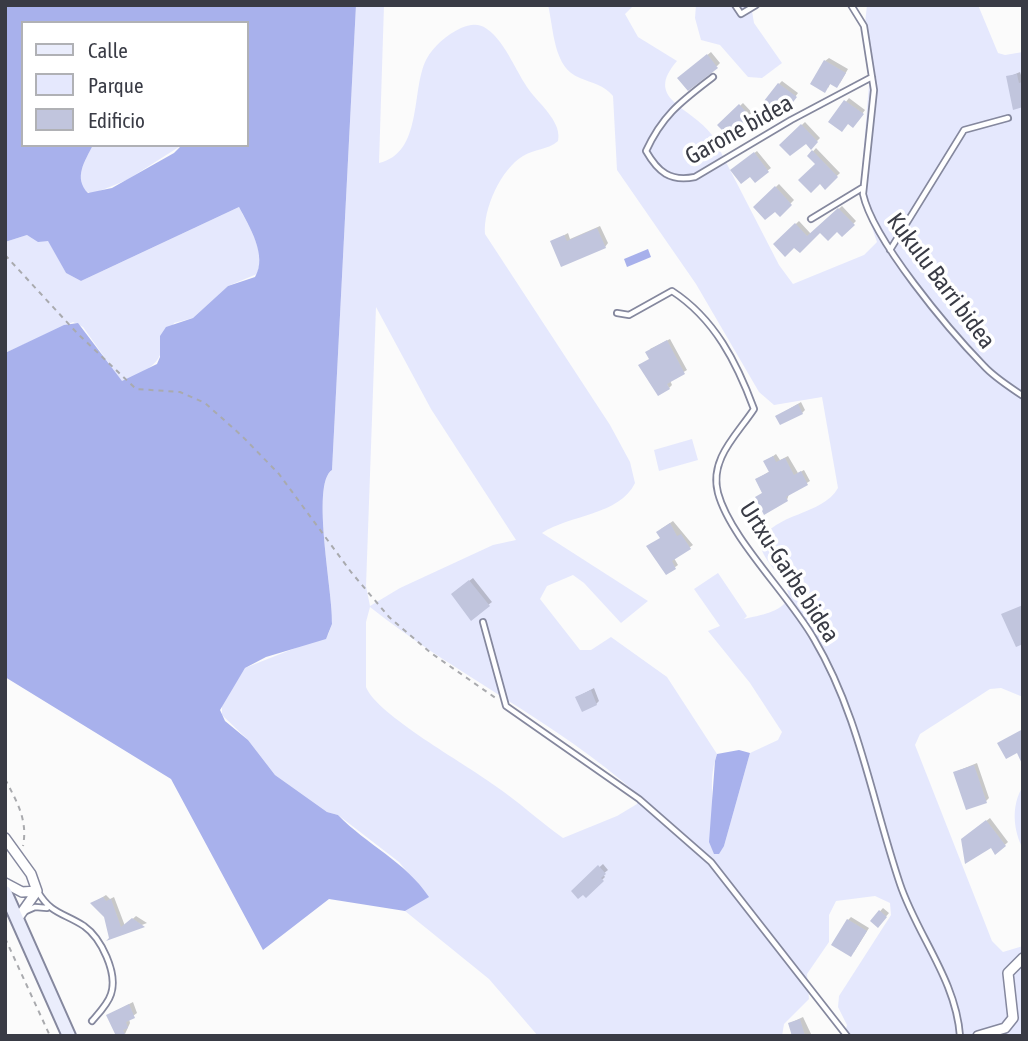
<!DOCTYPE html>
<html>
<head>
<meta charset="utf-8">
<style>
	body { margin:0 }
	#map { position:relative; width:1028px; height:1041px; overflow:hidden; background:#fbfbfb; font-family:"Asap Condensed",sans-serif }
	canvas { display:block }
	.frame { position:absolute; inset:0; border:7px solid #393b45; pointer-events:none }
	.legend { position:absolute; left:21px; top:21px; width:228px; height:126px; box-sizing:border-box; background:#fff; border:2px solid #b0b1b5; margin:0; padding:9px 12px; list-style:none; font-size:21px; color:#393b45 }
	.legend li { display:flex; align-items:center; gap:14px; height:35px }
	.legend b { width:35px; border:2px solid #b0b1b5 }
</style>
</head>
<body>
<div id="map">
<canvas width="1028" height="1041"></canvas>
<div class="frame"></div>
<ul class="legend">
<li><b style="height:9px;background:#eaedfc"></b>Calle</li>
<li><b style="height:19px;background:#e5e8fd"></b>Parque</li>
<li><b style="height:19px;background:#c1c5dd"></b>Edificio</li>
</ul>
</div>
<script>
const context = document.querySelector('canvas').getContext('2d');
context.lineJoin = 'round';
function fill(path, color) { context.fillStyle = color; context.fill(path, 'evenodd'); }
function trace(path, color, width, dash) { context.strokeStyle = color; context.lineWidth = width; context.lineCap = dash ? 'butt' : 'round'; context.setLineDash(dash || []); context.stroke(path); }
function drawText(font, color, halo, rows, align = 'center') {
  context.font = font + ' "Asap Condensed",sans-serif'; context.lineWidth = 7; context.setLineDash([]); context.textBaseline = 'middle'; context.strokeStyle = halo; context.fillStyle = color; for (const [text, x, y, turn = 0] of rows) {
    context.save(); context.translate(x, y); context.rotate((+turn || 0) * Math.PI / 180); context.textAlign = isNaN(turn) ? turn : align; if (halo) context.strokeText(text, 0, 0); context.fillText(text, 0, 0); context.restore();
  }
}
fill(new Path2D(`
	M356,5H384L379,163C423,153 411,90 426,60C434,45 447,35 461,28C470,24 479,23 487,29C507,43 517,76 533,95C543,107 562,124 558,141C548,150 534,149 523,156C501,169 483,209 485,234L610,425L630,462L635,483C620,515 569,515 542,533L648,601L621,623L584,583L573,575L547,586L540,599L580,650H591L611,637L667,677L717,754C706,786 715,815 724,846L750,753L778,740L782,732L750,683L708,631L720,626L694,589L718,573L747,616L744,619C760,615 781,613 789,597C786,576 763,564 760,543C774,512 822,516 838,488L822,397L774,405L759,392L696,284L617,170L613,96C604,85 592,83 580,78C553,68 554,30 548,5H634L625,14L638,37L677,61C643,100 691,106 712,135L779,265L793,284L864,255L877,242L860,193L870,73L864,32L867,5H978L998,53L1005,55L1023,52V697L1001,688L990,689L920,734L915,745L992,941L1003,952L1023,946V1036H844L847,1025L838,1007L839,996L891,915L890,903L875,896L836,901L829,915V942L807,974L809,999L784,1024L782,1036H538L489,979L405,911L428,897L399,862L338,815L327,812L275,775L248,740L222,715V704L245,668L328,635L332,624C334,596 310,485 332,470ZM376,307L431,409L516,540L493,545L400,588L370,606L366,586ZM370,607C455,675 556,721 637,794V804L617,816L563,838C539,821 518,801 494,785C466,764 377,715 366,687V622Z
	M696,5H751L754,23L782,63L762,78L748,77L720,45L701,40L695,18Z
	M93,145H182L127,180L92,194C70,186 85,160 93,145Z
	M239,207C249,227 266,252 257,274L228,286L193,318L174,323C154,365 166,361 122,382L83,327L73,322L5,353V242L27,235L48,240L66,273L81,281Z
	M692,439L698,460L659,471L654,450Z
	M1023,786V849C1013,830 1011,805 1023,786Z`), '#e5e8fd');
fill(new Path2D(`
	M5,5H356L332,470C310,484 334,597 332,624L326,639L266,657L245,668L220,710L225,721L248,740L275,775L327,812L338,815C367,845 405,861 429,897L405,911L329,899L263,950L171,779L5,677V353L64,325L78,323L122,381L157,364L160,357V336L166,327L193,318L228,286L255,277C268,256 249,226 239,207L81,281L66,273L48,241L38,242L27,235L5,242ZM23,23H247V145H182L174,153L112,188L88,193C73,178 85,161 93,145H23Z
	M739,750L750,753L724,846L719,854H714L709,842L715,761L717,754Z`), '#a8b1ec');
fill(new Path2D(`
	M648,249L651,257L627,267L624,259Z`), '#a7b0eb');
fill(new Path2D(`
	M711,52L720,63L717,66L683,75Z
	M829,58L848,69L840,83L831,82L828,88L825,61Z
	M1020,72L1023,81V106L1008,77Z
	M782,81L798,93L789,105L779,84Z
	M849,98L865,110L856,122H830Z
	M743,103L757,118L743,132L738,126L720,125Z
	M805,122L820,138L811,147L806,142L781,145Z
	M816,148L840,173L825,187L820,182L817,164L809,156Z
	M757,151L771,168L767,171L736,167Z
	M779,184L794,200L780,214L775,209L755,207Z
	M842,206L856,221L842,235L837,230L820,231L795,246L775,244L799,221L811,234Z
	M600,226L608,243L605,247L552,242L568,233L570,239Z
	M670,339L687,370L670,380L672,385L669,388L650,359V349Z
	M801,402L805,410L802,413L777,416Z
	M776,454L780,460L788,456L798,473L804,470L810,481L789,494L787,500L757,497L764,492L757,479L770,471L769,459Z
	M673,521L693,545L674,558L678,565L667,573L661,529Z
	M473,578L492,602L488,605L456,591Z
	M594,688L599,701L596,704L577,697Z
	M977,763L989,798L986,801L955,772Z
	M990,818L1008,842L996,853L991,846L967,836Z
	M603,864L608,870L603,874L605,877L586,895L573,891Z
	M106,895L110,899L114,897L125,926L136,916L147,923L111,937L106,916L93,903Z
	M883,908L889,913L878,926L872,920Z
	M851,917L869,928L854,952L848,920Z
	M133,1002L137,1013L129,1019L130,1023L125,1034L108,1015Z
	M803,1017L812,1036H792L790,1023Z`), '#0003');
fill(new Path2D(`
	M707,54L718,68L688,91L677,78Z
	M824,60L846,73L837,88L830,84L825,93L810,84Z
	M1017,74L1019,83L1023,82V107L1013,110L1006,76Z
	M778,83L797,97L787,110L782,107L775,117L760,106Z
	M844,100L864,114L853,128L848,124L842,132L828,122Z
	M739,104L755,122L743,134L738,129L729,137L717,125Z
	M801,124L818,142L811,150L806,144L790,156L779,145Z
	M812,150L838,177L825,190L820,184L811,193L798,180L815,164L807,156Z
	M754,152L769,172L755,183L750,177L741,184L730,170Z
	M775,186L792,205L780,217L775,212L765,220L753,207Z
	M838,208L855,225L842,237L837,232L828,241L820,233L800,253L794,248L785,257L773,244L795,223L807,236Z
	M597,228L606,248L561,267L550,241L564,235L567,241Z
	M667,340L685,374L667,384L670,389L658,396L638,365L649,359L645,352Z
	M798,404L803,414L780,425L775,416Z
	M773,456L776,462L785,458L794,475L801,471L808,485L786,497L788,501L764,515L755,497L762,493L755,479L769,472L763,461Z
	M670,523L677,536L681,534L691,549L672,561L676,569L666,575L646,546L660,538L656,532Z
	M469,580L490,606L471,621L451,594Z
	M1023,605V644L1016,647L1001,614Z
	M591,690L597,705L582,712L575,697Z
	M1023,729V766L1017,753L1006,759L997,743Z
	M974,765L987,803L966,810L953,772Z
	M986,820L1006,846L995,855L991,848L965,864L961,839Z
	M598,865L606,874L601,878L604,881L586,898L583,895L578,899L571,891Z
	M103,897L106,901L111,899L121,927L132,918L145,927L106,941L109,938L104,917L90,903Z
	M879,910L887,917L878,928L870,921Z
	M847,919L867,931L851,957L831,945Z
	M129,1004L135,1018L126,1022L128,1028L123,1030L126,1036H116L106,1015Z
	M800,1019L805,1036H792L788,1023Z`), '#c1c5dd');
const service = new Path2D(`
	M735,5L741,14L756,5
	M851,5L864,26L874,90L863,194C873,240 949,330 984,366C995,378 1010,387 1023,396
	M713,77C682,101 663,114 646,151C658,172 670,182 695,177L791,120L872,77
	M811,219L862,188
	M890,250L964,130L1008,118
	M617,313L629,315L672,291C715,319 737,363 754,409C737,435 709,459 718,493C730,538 789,595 814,639C859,715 872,801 900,884C917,935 956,980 960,1036
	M483,622L506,706L639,799L711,862L847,1036
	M38,892C51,914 64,913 84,926C101,938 118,973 111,994C108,1004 99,1013 92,1021
	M26,911L35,907L47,908`);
const minor = new Path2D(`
	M5,838L31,874L37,891
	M5,883L22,892L37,891
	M18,918L37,891
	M978,1036L1005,1028L1013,1018L1008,973L1023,958`);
const secondary = new Path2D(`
	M5,892L69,1036`);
trace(service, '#85889e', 8);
trace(minor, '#85889e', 12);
trace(secondary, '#85889e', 16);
trace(new Path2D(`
	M5,255L77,333L136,389L180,392L205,403L242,436L279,474L351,572L389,617L431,653L497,699
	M5,779C17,802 28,820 23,846
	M5,938L50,1036`), '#a9aaae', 2, [5, 5]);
trace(service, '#fff', 4.5);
trace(minor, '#fff', 9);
trace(secondary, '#eaedfc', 12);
drawText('24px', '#393b45', '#fff', [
	["Garone bidea",739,130,-29],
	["Kukulu Barri bidea",941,281,53],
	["Urtxu-Garbe bidea",789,572,57]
]);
</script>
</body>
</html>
